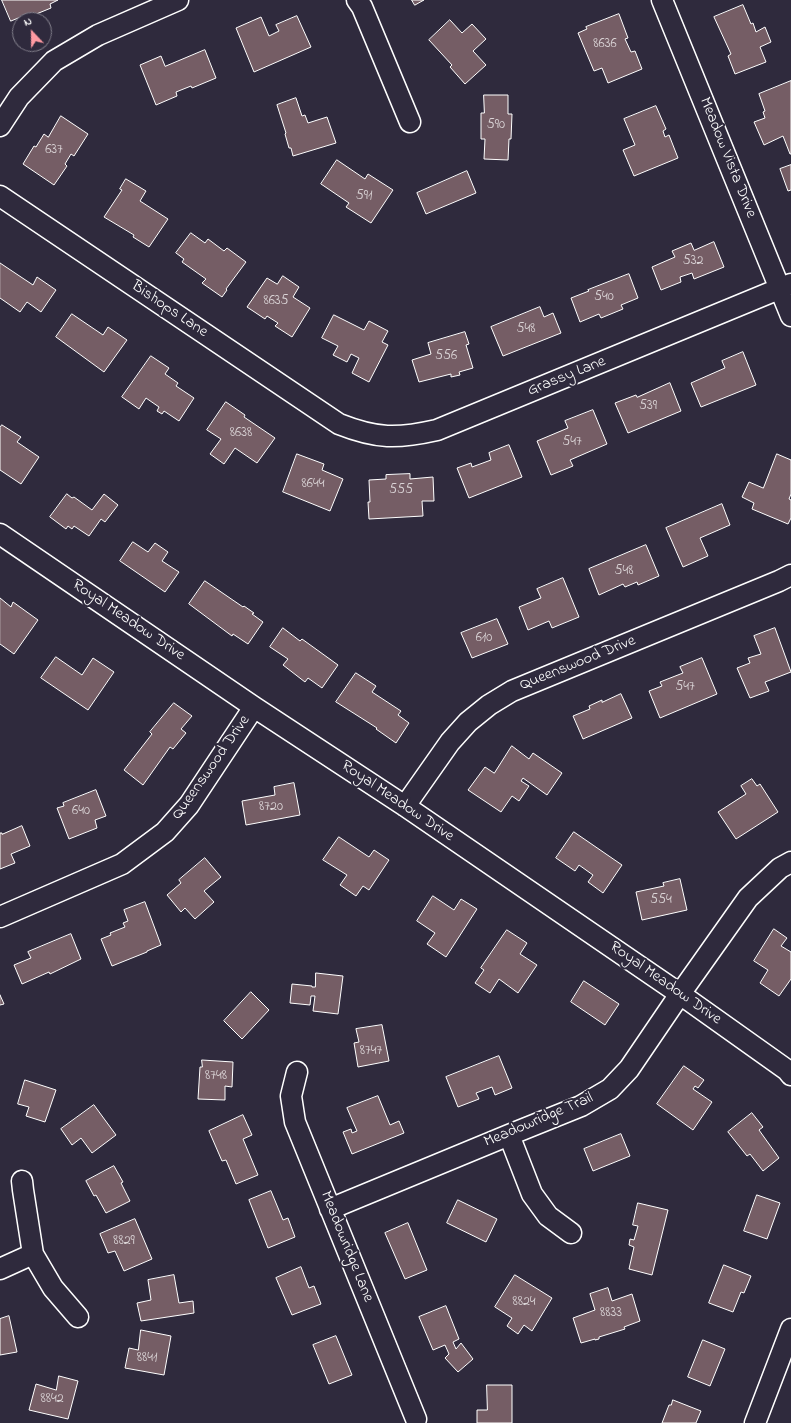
<!DOCTYPE html>
<html>
<head>
<meta charset="utf-8">
<style>
	body { margin:0 }
	#map { position:relative; width:791px; height:1423px; overflow:hidden; background:#2f2a3d; font-family:"Indie Flower",sans-serif }
	canvas { display:block }
	.north { position:absolute; left:12px; top:12px; width:40px; height:40px; box-sizing:border-box; background:#2f2a3d; border:1px solid #827f8b; border-radius:50%; rotate:338deg; font-size:11px; font-weight:700; line-height:16px; text-align:center; color:#fff }
	.north::after { content:''; display:block; margin:auto; width:14px; height:18px; background:#ff9aa2; clip-path:polygon(50% 0,100% 100%,50% 72%,0 100%) }
</style>
</head>
<body>
<div id="map">
<canvas width="791" height="1423"></canvas>
<div class="north">N</div>
</div>
<script>
const context = document.querySelector('canvas').getContext('2d');
context.lineJoin = 'round';
function fill(path, color) { context.fillStyle = color; context.fill(path, 'evenodd'); }
function trace(path, color, width, dash) { context.strokeStyle = color; context.lineWidth = width; context.lineCap = dash ? 'butt' : 'round'; context.setLineDash(dash || []); context.stroke(path); }
function drawText(font, color, halo, rows, align = 'center') {
  context.font = font + ' "Indie Flower",sans-serif'; context.lineWidth = 4; context.setLineDash([]); context.textBaseline = 'middle'; context.strokeStyle = halo; context.fillStyle = color; for (const [text, x, y, turn = 0] of rows) {
    context.save(); context.translate(x, y); context.rotate((+turn || 0) * Math.PI / 180); context.textAlign = isNaN(turn) ? turn : align; if (halo) context.strokeText(text, 0, 0); context.fillText(text, 0, 0); context.restore();
  }
}
const building = new Path2D(`
	M2,0H58L50,4L51,8L29,17L28,14L11,21Z
	M412,0H424L415,5Z
	M743,5L751,24L753,23L756,32L765,27L771,42L760,47L766,62L735,74L728,56L731,54L714,17Z
	M619,14L628,38L625,39L631,52L635,51L642,69L608,83L602,68L594,71L578,33L587,29L586,27Z
	M297,16L311,47L254,72L236,28L261,17L269,36L279,31L276,25Z
	M450,20L462,33L472,24L486,39L473,51L486,65L465,84L450,67L452,65L429,40Z
	M205,50L216,78L192,88L191,86L176,92L177,96L156,105L140,65L161,56L165,66Z
	M791,81V154H790L783,136L764,145L754,122L765,118L763,112L765,111L759,94Z
	M484,95H508V114H512L511,139H509L508,160L484,159L485,139H481V113H484Z
	M296,98L302,116L305,115L308,123L327,117L336,143L293,156L291,148H289L285,134L286,133L277,105Z
	M656,106L666,129L663,131L665,137L669,135L678,158L634,176L623,150L635,145L624,119Z
	M61,116L88,134L74,156L71,154L65,164L67,166L54,185L23,164L34,146L36,147L44,134L48,137Z
	M337,160L365,179L368,174L393,190L371,223L346,207L349,203L321,184Z
	M791,165V190L788,191L780,169Z
	M467,171L476,193L426,214L417,193Z
	M126,179L146,191L140,201L168,219L149,247L133,237L134,235L104,217L122,190L120,189Z
	M191,233L205,243L208,239L224,251L227,248L246,262L226,289L227,290L222,297L202,283L206,279L182,262L184,259L176,253Z
	M714,242L724,267L694,279L692,273L680,277L681,282L661,290L652,267L675,257L672,251L691,243L694,250Z
	M0,263L33,285L37,277L56,290L41,312L27,302L20,312L0,298Z
	M629,274L638,298L621,305L623,309L601,318L599,314L580,322L571,298L589,291L588,290Z
	M283,276L299,287L293,297L310,308L292,337L275,326L278,323L267,316L265,319L247,307L267,278L277,284Z
	M540,307L544,317L553,313L561,333L503,356L491,327Z
	M72,314L103,335L108,327L127,340L104,372L56,337Z
	M334,315L364,330L369,321L388,331L382,342L388,345L369,382L352,373L359,358L351,354L347,362L333,355L338,346L322,338Z
	M465,332L469,344L466,345L473,368L459,372L460,375L451,377V374L419,382L412,360L431,354L428,343Z
	M743,352L756,385L701,407L691,383L725,368L722,361Z
	M151,356L169,368L165,374L178,383L176,386L194,398L179,421L164,411L162,414L157,411L159,407L146,398L139,409L122,397Z
	M670,383L681,411L628,433L615,403L636,395L637,397Z
	M226,402L245,415L244,417L275,438L257,463L235,448L224,464L210,454L221,439L207,430Z
	M593,410L607,444L570,460L573,466L551,475L537,441L568,428L565,421Z
	M2,425L21,437L17,442L39,457L21,484L0,470V428Z
	M509,445L522,477L469,498L457,468L471,463L472,467L491,460L489,453Z
	M297,454L324,464L322,470L343,479L330,511L283,492Z
	M777,454L791,460V494L789,499L791,500V518L788,524L752,509L754,503L742,497L749,482L763,488Z
	M410,474V479L433,477L434,501H422L423,516L369,519L368,502H370L369,480L386,479V475Z
	M67,494L72,498L74,497L92,510L104,494L118,505L105,522L101,519L89,536L74,526L72,529L68,526L66,529L50,517Z
	M722,504L730,525L700,538L708,556L683,567L666,528Z
	M133,542L148,552L155,543L168,552L162,561L179,572L165,592L120,561Z
	M646,545L659,576L638,585L637,582L625,587L623,584L599,595L589,569Z
	M563,578L579,617L552,628L549,621L528,630L519,607L541,598L537,589Z
	M205,581L243,607L244,606L254,613L252,614L263,622L248,644L233,634L232,636L189,604Z
	M0,598L11,607L13,602L38,620L14,654L0,644Z
	M497,619L508,644L472,658L461,633Z
	M283,628L300,641L302,639L338,665L322,688L308,678L305,682L283,665L288,659L270,647Z
	M775,628L791,672L765,682L769,691L750,698L737,668L750,663L748,658L761,654L754,636Z
	M56,657L82,675L93,658L114,672L88,710L41,678Z
	M702,658L717,694L660,718L649,691L662,686L660,682L683,673L680,667Z
	M356,673L376,686L372,692L401,711L398,715L409,723L396,743L376,729L377,728L336,702Z
	M621,694L632,718L583,739L573,716L590,709L589,706L602,700V702Z
	M174,703L192,716L181,729L186,733L173,749L170,747L143,785L124,770L152,734L150,732Z
	M512,746L529,759L533,753L562,773L547,795L523,778L521,781L529,786L519,801L512,796L501,812L468,790L485,767L494,773Z
	M752,779L757,786L760,784L778,812L736,839L718,812L746,794L741,786Z
	M294,783L300,815L246,825L242,801L275,795L274,787Z
	M96,790L106,816L95,820L97,828L69,839L57,808L64,806L63,803Z
	M22,826L30,846L11,854L15,863L0,869V833H2V834Z
	M574,832L622,865L603,893L588,882L593,875L579,865L575,871L556,858Z
	M339,837L369,857L374,850L389,860L369,890L363,886L356,896L340,885L347,875L323,860Z
	M205,858L221,877L204,891L214,902L195,919L185,908L181,912L167,895L181,883L179,880Z
	M680,879L687,910L642,920L636,892L664,886L663,883Z
	M433,896L454,910L461,899L477,909L446,957L427,944L435,933L417,921Z
	M145,902L161,945L147,951V952L112,966L101,939L111,935L110,933L125,927L123,923L128,921L124,910Z
	M774,929L787,938L781,946L791,952V979L779,996L760,983L768,970L754,961Z
	M507,930L527,943L520,954L537,965L518,993L499,979L490,993L475,983L484,970L481,968Z
	M71,934L81,959L50,974L49,972L22,984L14,965L31,958L28,952Z
	M316,973L343,976L338,1014L313,1011L315,996H311L310,1005L290,1003L292,984L312,986V987H315Z
	M584,981L619,1004L605,1025L571,1002Z
	M251,992L269,1010L242,1039L224,1021Z
	M0,995L4,1004L0,1005Z
	M382,1025L389,1061L358,1067L354,1043L359,1042L356,1029Z
	M499,1056L512,1088L495,1095L492,1087L476,1093L479,1099L458,1107L446,1077Z
	M202,1060L233,1062L232,1087L225,1086V1100L198,1099L200,1067H202Z
	M684,1066L704,1080L698,1088L695,1086L693,1089L712,1102L693,1130L657,1104Z
	M25,1080L56,1090L45,1122L26,1116L29,1107L18,1104Z
	M378,1096L390,1125L399,1121L404,1133L352,1154L343,1132L351,1129L352,1133L357,1131L347,1108Z
	M94,1105L116,1135L92,1153L81,1138L72,1145L61,1129Z
	M752,1113L763,1127L759,1130L779,1158L763,1171L750,1154L747,1156L728,1132Z
	M243,1115L252,1135L243,1139L258,1175L236,1184L226,1160L222,1161L209,1131Z
	M621,1134L630,1156L593,1171L584,1149Z
	M114,1166L123,1182L121,1183L130,1201L106,1213L96,1195L94,1196L86,1181Z
	M271,1191L283,1220L288,1218L295,1237L268,1248L249,1200Z
	M757,1195L780,1203L767,1239L744,1231Z
	M458,1200L497,1219L486,1242L447,1223Z
	M638,1203L668,1210L652,1275L629,1269L634,1247L629,1245L630,1239L634,1240L638,1226L633,1225Z
	M135,1219L152,1259L124,1271L115,1251L108,1253L100,1234Z
	M408,1223L427,1270L405,1279L385,1233Z
	M724,1265L751,1276L744,1293L741,1292L733,1312L709,1303Z
	M301,1267L309,1288L314,1286L321,1304L292,1315L276,1278Z
	M174,1275L179,1303L193,1301L194,1313L141,1321L137,1303L151,1300L148,1280Z
	M515,1275L552,1298L532,1331L524,1325L518,1334L507,1326L512,1318L495,1307Z
	M608,1288L612,1301L632,1294L640,1321L624,1327L625,1329L599,1337V1339L595,1340V1339L581,1343L573,1318L595,1310L590,1294Z
	M446,1306L459,1339L453,1342L456,1349L461,1343L473,1359L458,1372L445,1358L449,1354L445,1345L433,1350L419,1317Z
	M9,1316L17,1352L0,1355V1319Z
	M141,1330L171,1336L164,1375L125,1368L129,1348L138,1350Z
	M336,1336L352,1375L329,1384L313,1345Z
	M703,1340L725,1349L710,1386L688,1377Z
	M59,1376L78,1381L68,1419L29,1410L36,1384L56,1390Z
	M487,1385H512V1423H477V1410H487Z
	M673,1400L701,1411L696,1423H662L669,1405H671Z`);
fill(building, '#755d65');
trace(building, '#fff', 1);
const street = new Path2D(`
	M357,0L362,7L410,122
	M662,0L791,316
	M0,126L19,97L54,61L98,35L178,0
	M0,196L339,424C377,439 397,439 437,430L791,284
	M0,534L254,707L405,806L680,994L787,1070L791,1075
	M405,806L450,742L468,722L489,705L512,691L779,581L791,575
	M0,917L122,864L165,832L189,805L254,707
	M297,1072L291,1096L295,1122L416,1419
	M509,1135L532,1194L548,1216L571,1233
	M22,1181L23,1190L33,1254L53,1288L78,1317
	M330,1209L509,1135L581,1106L610,1089L629,1069L680,994L748,898L780,868L791,862
	M0,1269L33,1254
	M755,1423L791,1329`);
trace(street, '#fff', 23);
trace(street, '#2f2a3d', 20);
drawText('14px', '#dcd6d8', null, [
	["8636",605,45],
	["590",496,126],
	["637",54,151],
	["591",364,197],
	["532",693,262],
	["540",604,298],
	["8635",276,302],
	["548",526,330],
	["556",446,357],
	["539",648,407],
	["8638",241,434],
	["547",572,443],
	["8644",313,485],
	["555",401,491],
	["548",624,572],
	["610",484,639],
	["547",685,688],
	["8720",271,808],
	["640",81,812],
	["554",661,901],
	["8747",371,1052],
	["8748",216,1077],
	["8829",124,1242],
	["8824",524,1303],
	["8833",611,1314],
	["8841",147,1359],
	["8842",52,1400]
]);
drawText('16px', '#fff', '#2f2a3d', [
	["Meadow Vista Drive",727,158,68],
	["Bishops Lane",169,310,34],
	["Grassy Lane",567,377,-22],
	["Royal Meadow Drive",128,621,34],
	["Queenswood Drive",578,664,-22],
	["Queenswood Drive",212,768,-55],
	["Royal Meadow Drive",397,802,34],
	["Royal Meadow Drive",665,984,35],
	["Meadowridge Trail",539,1121,-23],
	["Meadowridge Lane",346,1247,68]
]);
</script>
</body>
</html>
